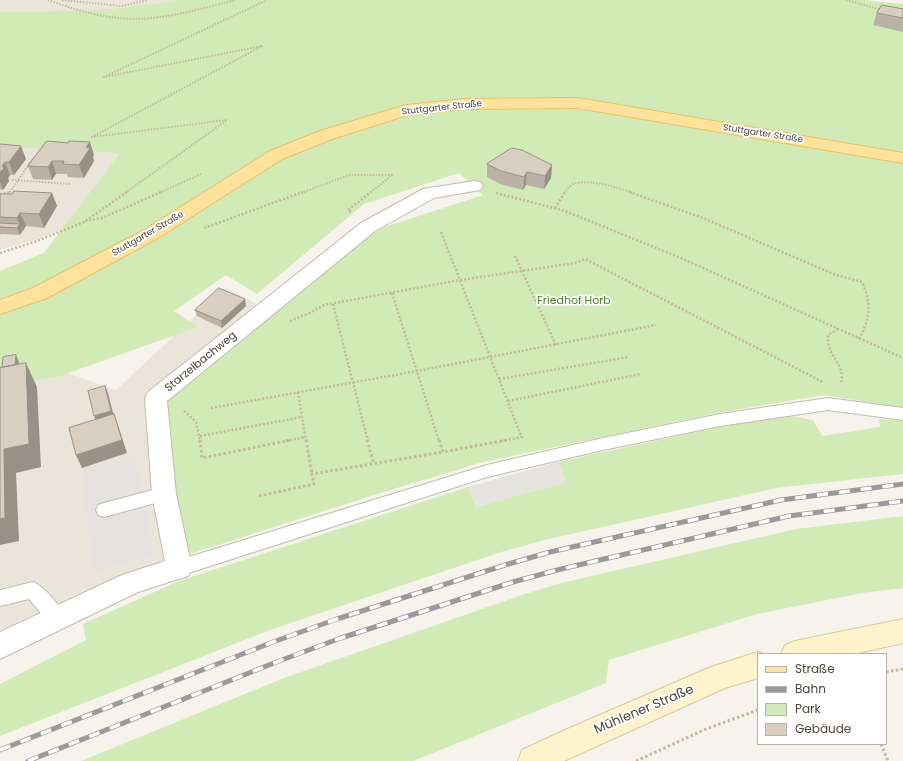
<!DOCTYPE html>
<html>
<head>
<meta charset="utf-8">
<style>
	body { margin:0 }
	#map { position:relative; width:903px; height:761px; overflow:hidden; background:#f6f3ec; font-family:Poppins,sans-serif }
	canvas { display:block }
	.legend { position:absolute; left:757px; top:653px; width:130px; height:92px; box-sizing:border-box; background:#fff; border:1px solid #b7b4b0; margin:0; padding:5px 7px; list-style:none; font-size:12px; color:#4b4439 }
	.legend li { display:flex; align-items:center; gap:8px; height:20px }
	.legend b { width:20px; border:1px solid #b7b4b0 }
</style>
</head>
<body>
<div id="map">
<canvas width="903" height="761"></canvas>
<ul class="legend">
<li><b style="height:5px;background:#ffe39c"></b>Straße</li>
<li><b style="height:5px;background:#9a9a9a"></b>Bahn</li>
<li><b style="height:11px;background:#d2eab5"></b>Park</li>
<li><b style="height:11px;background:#d8cfc1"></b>Gebäude</li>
</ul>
</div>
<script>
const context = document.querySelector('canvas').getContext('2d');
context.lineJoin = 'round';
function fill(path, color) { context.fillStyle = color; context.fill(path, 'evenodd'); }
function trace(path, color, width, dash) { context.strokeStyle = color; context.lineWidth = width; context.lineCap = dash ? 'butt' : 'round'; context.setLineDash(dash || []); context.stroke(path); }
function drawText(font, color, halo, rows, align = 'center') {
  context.font = font + ' Poppins,sans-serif'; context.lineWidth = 3.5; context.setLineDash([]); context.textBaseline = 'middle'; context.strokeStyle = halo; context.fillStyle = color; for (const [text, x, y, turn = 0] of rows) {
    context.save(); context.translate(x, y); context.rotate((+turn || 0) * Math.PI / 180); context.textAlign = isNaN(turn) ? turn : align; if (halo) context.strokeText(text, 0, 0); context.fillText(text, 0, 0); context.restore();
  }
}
fill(new Path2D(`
	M0,0H176L149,5L72,12H0Z
	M131,143L101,215L41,238L0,250V145Z
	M225,288L257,304L149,399L169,559L0,633V324L48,366L116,390Z`), '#eae5da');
fill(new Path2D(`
	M176,0H864L903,4V408L824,395L717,413L483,462L374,495L190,554L174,491L165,403L288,298L379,229L483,195L459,173L364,204L257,294L226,275L174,311L198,327L57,377L0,386V271L44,253L120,153L0,146V12C59,12 118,11 176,0Z
	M786,415L813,420L822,436L880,427L879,419L903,420V474L776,488L545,540L501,552L270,630L0,736V684L86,640L83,624L179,581L468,487L476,507L566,482L558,462L724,426Z
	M903,516V588L862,593L757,614L609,660L606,683L413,761H81L284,678L522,595L561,583L796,529Z`), '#d2eab5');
fill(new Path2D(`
	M135,455L153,555L94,572L81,469Z
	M558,462L567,482L476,507L468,487Z`), '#e5e3e0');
const lane = new Path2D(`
	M828,398L903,408V420L828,410L720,426L603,450L487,477L179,576L173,573L170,568L173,563L179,560L487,465L603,438L720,414Z
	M164,487L170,489L172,494L170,499L104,517L98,515L96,510L98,505L104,503Z
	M33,582C44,586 62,608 67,619L65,625L58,627L51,625L29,599L0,606V590Z`);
const street = new Path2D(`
	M474,181L480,182L483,186L480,190L434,198L375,231L167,401L176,494L192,568L188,576L138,592L0,659V632L122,575L165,561L152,494L145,398L148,392L361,223L423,189Z`);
const secondary = new Path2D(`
	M903,619V643L854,654H781L785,645L795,641Z
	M758,652L763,654H758V678L725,688L564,761H518L522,750L565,730L711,667Z`);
const primary = new Path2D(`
	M578,98L903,153V163L578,108L464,109L408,115L332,139L282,159L158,238L47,298L0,314V300L33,288L144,230L270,151L320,131L406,105L464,99Z`);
trace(lane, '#c2bbae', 2);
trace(street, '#c2bbae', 2);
trace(secondary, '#d6c79b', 2);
trace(primary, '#e6c16a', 2);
trace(new Path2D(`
	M48,0C68,7 88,14 110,17C152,24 195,10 236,0
	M62,0L122,6L148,0
	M846,0L882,10
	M12,180L71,184
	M7,193L10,192L34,157
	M125,193L227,120L92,137L262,46L104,77L267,0
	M159,193L201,174
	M301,193L349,175H392L370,193
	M564,193C567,189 571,184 576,183C594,180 616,187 633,193`), '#c4b79f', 2, [1.5, 1.5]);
trace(new Path2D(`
	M629,192L703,218L836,275L862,282C872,303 870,319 859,339
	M496,193L565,211L681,258L903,358
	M0,194L10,192
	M555,208L565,192
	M351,212L348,210L371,192
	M85,221L102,218L161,192
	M204,228L303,192
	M441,232L522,438
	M0,253L37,241L84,222L127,192
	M515,256L556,345
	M392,293L439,441
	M333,304L368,441
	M290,321L310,313L324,305L460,280L575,263L585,259L823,382
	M838,329L828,335C826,358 846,362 841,383
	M499,379L629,357
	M298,392L306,441
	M508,401L641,374
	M211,408L417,371L656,325
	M184,411L196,422L200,441
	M200,436L302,417
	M286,441L305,437
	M501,441L522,437`), '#c4b79f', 2.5, [2, 2]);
trace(new Path2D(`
	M200,440L202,458L291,440
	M306,440L312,474
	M367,440L374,464
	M439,440L443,452L507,440
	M259,496L314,484L312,474L443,452
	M886,672L903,669
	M881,744L888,761
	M636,761L706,729L758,710`), '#c4b79f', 3, [2.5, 2.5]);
fill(lane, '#fff');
fill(street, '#fff');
fill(secondary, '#fff3cd');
fill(primary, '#ffe39c');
const rail = new Path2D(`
	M0,750L273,642L337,619L505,565L550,552L781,500L903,484
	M28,761L279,661L341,638L513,582L557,570L789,516L903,501`);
trace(rail, '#9a9a9a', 5);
trace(rail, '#fff', 3.5, [11]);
fill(new Path2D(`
	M903,9V32L873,25L877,13Z
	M47,141L94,155L93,157L94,161L84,178L68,177L67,174H56L52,180L33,179L28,166Z
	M0,144L26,159L14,175H10L8,178L9,181L3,190L0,189Z
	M487,164L552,165L551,178L544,189L526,185L523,190L500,184L487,177Z
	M52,193L57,206L44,228L26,226L20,235L1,234L0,235V194H12Z
	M245,299L246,306L222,328L197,316L195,310Z`), '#bab2a6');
fill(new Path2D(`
	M90,142L94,155L93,157L94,161L84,178L79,165L86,147Z
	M21,146L26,159L14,175L9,162Z
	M52,161L56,174L52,180L48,167Z
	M5,162L10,175L8,178L9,181L3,190L0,182V173L2,166Z
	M552,165L551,178L544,189L545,176Z
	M527,172L526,185L523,190L524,177Z
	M52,193L57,206L44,228L39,214Z
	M20,213L26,226L23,231L17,218Z
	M20,224L22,231L20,235L17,228Z
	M245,299L246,306L222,328L221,321Z
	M16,355L19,362L18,372L5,374L2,367Z
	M26,363L37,387L41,467L16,473L19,541L0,545V519L4,449Z
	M105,386L108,393L114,417L97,423L94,416Z
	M114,414L119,428L127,453L82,468L76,455Z`), '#979187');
const building = new Path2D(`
	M882,5L903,9V18L877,13Z
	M47,141L68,143L69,141L90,142L86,147L90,148L79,165L63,164L64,161H52L48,167L28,166Z
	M0,144L21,146L9,162H5L2,166L4,168L0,173Z
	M512,148L522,150L552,165L545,176L527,172L524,177L501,171L487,164Z
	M14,191L52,193L39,214L20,213L17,218L0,217V194H12Z
	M0,223L20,224L17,228L0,227Z
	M219,288L245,299L221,321L195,310Z
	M16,355L15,365L2,367L3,357Z
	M26,363L29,444L4,449L5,518L0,519V368Z
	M105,386L111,411L94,416L88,391Z
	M114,414L122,440L76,455L69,428Z`);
fill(building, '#d8cfc1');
trace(building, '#979187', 1);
drawText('9px', '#4b4439', '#fff', [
	["Stuttgarter Straße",442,108,-6],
	["Stuttgarter Straße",763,134,9],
	["Stuttgarter Straße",148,234,-30]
]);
drawText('11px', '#4a7f2a', '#fff', [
	["Friedhof Horb",574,301]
]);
drawText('11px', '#4b4439', '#fff', [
	["Starzelbachweg",201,362,-39]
]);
drawText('13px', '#4b4439', '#fff', [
	["Mühlener Straße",644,710,-23]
]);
</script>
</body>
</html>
